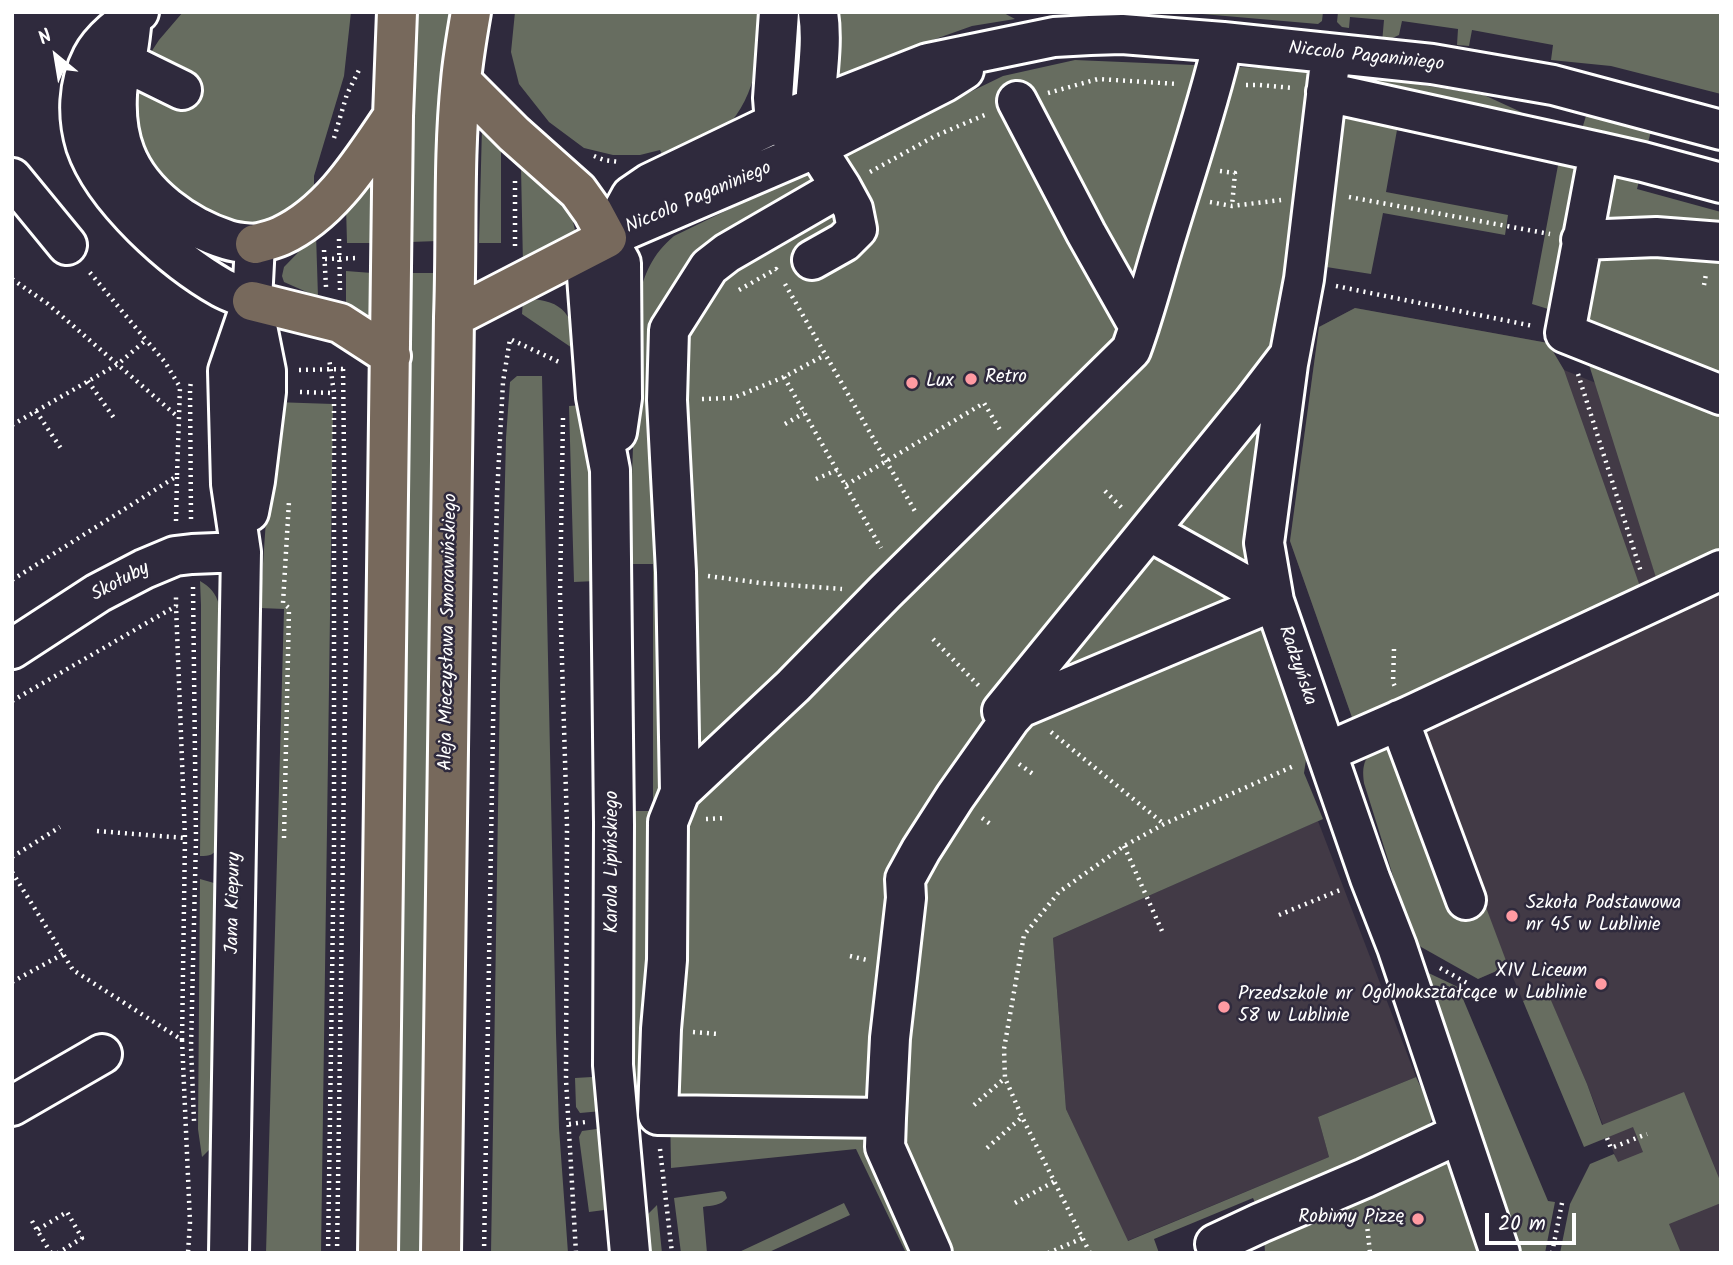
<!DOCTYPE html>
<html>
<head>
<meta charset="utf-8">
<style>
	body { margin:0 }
	#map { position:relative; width:1733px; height:1265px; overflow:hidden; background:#2f2a3d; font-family:Kalam,sans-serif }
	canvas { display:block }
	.frame { position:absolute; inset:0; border:14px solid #fff; pointer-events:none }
	.north { position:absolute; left:21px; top:21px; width:70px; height:70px; -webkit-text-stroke:5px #2f2a3d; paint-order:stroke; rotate:330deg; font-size:19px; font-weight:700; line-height:28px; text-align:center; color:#fff }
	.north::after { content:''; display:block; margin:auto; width:24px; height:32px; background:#fff; clip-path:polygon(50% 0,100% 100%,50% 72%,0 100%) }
	.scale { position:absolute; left:1485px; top:1213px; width:91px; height:32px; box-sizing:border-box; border:4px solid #fff; border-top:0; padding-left:9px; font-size:21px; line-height:24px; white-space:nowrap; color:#fff; -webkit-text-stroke:5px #2f2a3d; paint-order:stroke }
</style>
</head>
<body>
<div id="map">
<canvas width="1733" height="1265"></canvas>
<div class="frame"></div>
<div class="north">N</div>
<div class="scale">20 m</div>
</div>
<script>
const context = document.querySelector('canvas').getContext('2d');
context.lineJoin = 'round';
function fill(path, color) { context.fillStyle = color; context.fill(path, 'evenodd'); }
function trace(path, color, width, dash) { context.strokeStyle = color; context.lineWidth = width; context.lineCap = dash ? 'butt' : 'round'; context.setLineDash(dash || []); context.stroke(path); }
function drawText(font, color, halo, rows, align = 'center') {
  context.font = font + ' Kalam,sans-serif'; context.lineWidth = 5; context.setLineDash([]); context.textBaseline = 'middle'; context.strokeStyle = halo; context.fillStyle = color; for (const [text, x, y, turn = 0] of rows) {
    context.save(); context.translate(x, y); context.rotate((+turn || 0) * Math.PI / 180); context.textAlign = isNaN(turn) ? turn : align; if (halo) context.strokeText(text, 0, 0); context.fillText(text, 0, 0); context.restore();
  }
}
fill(new Path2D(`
	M1355,308L1548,343L1564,370L1596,383L1658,583L1721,555V1253H1653L1587,1084L1547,992L1523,1001L1508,966L1478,979L1374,813L1364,783L1363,772L1365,760L1368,757L1354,723L1290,541L1319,327Z
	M1318,821L1416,1077L1318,1117L1329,1157L1127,1241L1066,1109L1053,938Z`), '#423a46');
fill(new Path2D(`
	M183,12H351L344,76L314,176V199L266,223L227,225L192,207L163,174L145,151L135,123L134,94L142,66L159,40Z
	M413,12H453L438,241L410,242Z
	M515,12H761C761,55 755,104 719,134C709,143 679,154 665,161L660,150L640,155H613L584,148L549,122L519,84L511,52Z
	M832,12H1002L1015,19L972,26L927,42L835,84Z
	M1179,12H1323L1322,21L1318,24Z
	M1338,12H1721V94L1611,66L1551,60L1553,45L1472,30L1469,46L1457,45L1458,29L1402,21L1399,35L1382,43L1384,20L1350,17L1349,28L1342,27L1337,22Z
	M1075,60L1310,70L1252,572L1309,740L1304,773L1323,819L1053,938L1066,1109L1128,1241L1329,1157L1318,1117L1416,1077L1434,1115L1427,1129L1260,1214L1253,1198L1154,1239L1159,1253H906L856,1149L671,1168L670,1108L649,1105L631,1106L628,811H653V564H629L638,300C645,272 652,255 674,236L1003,76Z
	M1342,72L1484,95L1521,112L1541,138L1590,163L1561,313L1532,304L1559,160L1397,130L1386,192L1508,215L1505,235L1383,213L1371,274L1320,266Z
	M1589,106L1653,124L1647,146L1582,129Z
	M482,127L501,147V243H479Z
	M1604,165L1641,173L1637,189L1721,212V236L1589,234Z
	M521,167L571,213L575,230L568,242L523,265Z
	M373,180L374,243H347L346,206Z
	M316,234L318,297L284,282L282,276L284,267Z
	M1587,249L1721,250V555L1658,584L1574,317Z
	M346,271L372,273V319L346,306Z
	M410,273H438L423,1253H397C401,926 408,600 410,273Z
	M532,299C570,302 572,322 581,354L522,314L523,301Z
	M1355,308L1548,343L1564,370L1643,595L1354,723L1290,541L1319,327Z
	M517,376H542L556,1034L559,1128L568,1253H491L500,683L506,438L510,382Z
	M274,402L333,404L321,1253H266L284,609L260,608Z
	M583,405L593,478L596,581L574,582L569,406Z
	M200,581C210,587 216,593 219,605L220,724L219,846C214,855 210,856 200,856L201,735V605Z
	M1379,748L1389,751L1400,760L1484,902L1508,966L1478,979L1414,943L1364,783C1363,774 1362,764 1368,757L1364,749Z
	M200,879L214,883L219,888L217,1135L210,1149L202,1157L198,1129Z
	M1418,968L1458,987L1548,1201L1555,1202L1545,1253H1512Z
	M1547,991L1587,1084L1602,1125L1684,1092L1721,1183V1203L1669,1224L1681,1253H1560L1570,1204L1590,1164L1614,1154L1618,1162L1643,1152L1633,1127L1584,1147L1523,1001Z
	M592,1077L597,1080L602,1111L580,1113L576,1107L575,1078Z
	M604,1128L612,1209L589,1212L579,1137L582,1131Z
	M1433,1163L1455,1164L1486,1253H1265L1264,1235Z
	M722,1191L725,1192L727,1198C721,1206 712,1205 703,1207L707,1253H681L674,1198Z
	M844,1203L850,1215L767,1253H737Z
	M657,1205L662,1253H645L646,1216Z`), '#676d60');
const minor = new Path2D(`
	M139,12C122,24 102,38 92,57C78,84 77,117 86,146C104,199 174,261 222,288C231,293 242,296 252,301
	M779,12L773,98L775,123L816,148L841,187L853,209L857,229L844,242L812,260
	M132,17C131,27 130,38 128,49C125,64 117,80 117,95C116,114 118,135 125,153C141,195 187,227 228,240C237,243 246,243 255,244L252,301L266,371V392L255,481L249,512
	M1223,42C1207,110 1184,176 1164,243C1153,279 1144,315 1131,350L885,592L793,686L680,792L668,822L667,960L661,1029L658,1115L886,1118L890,1038L906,898L905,879L921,850L955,797L1010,719L1020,708L1274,601
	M1331,54L1304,279L1288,364L1264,543L1274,601L1370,878L1397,947L1500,1253
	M125,62L182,90
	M1326,92L1599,152L1565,333L1721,395
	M1017,101L1086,233L1139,327
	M815,129C813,90 824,51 818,12
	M1599,152L1643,162L1721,183
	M12,178L67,245
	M607,238L816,148L945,82L964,70
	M607,238L621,263L622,398L617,432
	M1581,240L1656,237L1721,242
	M1149,531L1274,601
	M12,649L98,593L144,569L175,556L192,554L241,552
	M1004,713L1002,711L1252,404L1288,357
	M1399,720L1466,900
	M1327,752L1407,717L1721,570
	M680,792L676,572L667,400L669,330L709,267L727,253L841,187
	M12,1106L102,1054
	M886,1118L885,1147L932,1253
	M1215,1244L1260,1223L1365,1178L1459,1134
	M229,1253L241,552L231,484L228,371L252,301
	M630,1253L613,1065L614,824L610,470L596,397L587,276L631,196L650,183L775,123L928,63L1054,37L1090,35L1122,34L1223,42L1432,64L1553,85L1721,130`);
const major = new Path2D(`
	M255,244C263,242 272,240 281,236C331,213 363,160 393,116
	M252,301L340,323L391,356
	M454,317L607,238L593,212L578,191L514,134L461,81
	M378,1253L393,116L397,12
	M441,1253L454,317C457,239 453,159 461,81C463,58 467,35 471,12`);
trace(minor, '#fff', 44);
trace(major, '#fff', 44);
trace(new Path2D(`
	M1246,85H1260L1293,88
	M1048,93L1098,79L1178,84
	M334,138L347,94L359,70
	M594,156L604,160L619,162
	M1220,171L1235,173L1232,206
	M870,172L935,136L987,114
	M515,181V246
	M1349,197L1550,234
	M1210,202L1232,206L1281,200
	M339,239L340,290
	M324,250L326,287
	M325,259L359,258
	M12,279L48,304L178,417
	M785,284L916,513
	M1704,285L1706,274
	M1336,286L1533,326
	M739,290L776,269L779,273
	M299,370L343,369
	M1578,374L1641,572
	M784,377L881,548
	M88,381L114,418
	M300,392L334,393
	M702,399L733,398L784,377L825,355
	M36,411L62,450
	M563,418L560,595L567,826L566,1080L576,1253
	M785,424L804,413
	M12,425L118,364L146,340L87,269
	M816,479L837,470
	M846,485L984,403L1000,430
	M1105,491L1124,510
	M191,519L190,389L191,381
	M176,521L177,477
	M708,576L761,583L842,589
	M12,580L177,476L180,387L165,362L146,340
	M193,587L196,839L191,1047L194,1121
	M933,639L980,687
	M1394,649L1393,682L1395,687
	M12,701L176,606V593
	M1051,732L1164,824
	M1019,764L1033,774
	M982,818L993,826
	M706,819L726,818
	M97,831L185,838
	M284,838L289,608L283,603L289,501
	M1124,846L1162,931
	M12,857L60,827
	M12,872L73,970L182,1040L185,838L176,606
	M1279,915L1340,890
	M850,956L867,960
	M1440,968L1467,983
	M12,982L63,954
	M693,1032L718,1034
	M182,1040L190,1222L188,1253
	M974,1105L1005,1078
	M569,1124L586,1122
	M1607,1138L1611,1148L1647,1134
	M987,1148L1022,1117
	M660,1149L672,1253
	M1015,1203L1055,1181
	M1366,1215L1370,1253
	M32,1221L37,1230
	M51,1253L37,1230L67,1212L82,1238L58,1253
	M328,1253L334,843V393L329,358
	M337,1253L346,636L343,365
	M484,1253L497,495L503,382L510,339L559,362
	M1048,1253L1083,1238
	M1090,1253L1022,1117L1005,1078L1004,1049L1024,935L1059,892L1124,846L1164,824L1296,765
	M1552,1253L1562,1203`), '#fff', 4.5, [2, 5]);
trace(minor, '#2f2a3d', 38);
trace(major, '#77695c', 38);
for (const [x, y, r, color] of [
	[971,379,7,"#ff9aa2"],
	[912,383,7,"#ff9aa2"],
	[1512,916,7,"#ff9aa2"],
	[1601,984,7,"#ff9aa2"],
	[1224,1007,7,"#ff9aa2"],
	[1418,1219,7,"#ff9aa2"]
]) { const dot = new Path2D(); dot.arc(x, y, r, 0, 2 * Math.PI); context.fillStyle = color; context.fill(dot); trace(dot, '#2f2a3d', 2.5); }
drawText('19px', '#fff', '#2f2a3d', [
	["Niccolo Paganiniego",1366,58,6],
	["Niccolo Paganiniego",699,199,-23],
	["Skołuby",121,583,-28],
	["Aleja Mieczysława Smorawińskiego",450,632,-89],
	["Radzyńska",1296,666,71],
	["Karola Lipińskiego",614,862,-90],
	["Jana Kiepury",235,903,-89]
]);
drawText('19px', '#fff', '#2f2a3d', [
	["Retro",985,379],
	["Lux",926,383],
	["Szkoła Podstawowa",1526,905],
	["nr 45 w Lublinie",1526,927],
	["XIV Liceum",1587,973,"right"],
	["Ogólnokształcące w Lublinie",1587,995,"right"],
	["Przedszkole nr",1238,996],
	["58 w Lublinie",1238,1018],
	["Robimy Pizzę",1404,1219,"right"]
], 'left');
</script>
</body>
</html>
